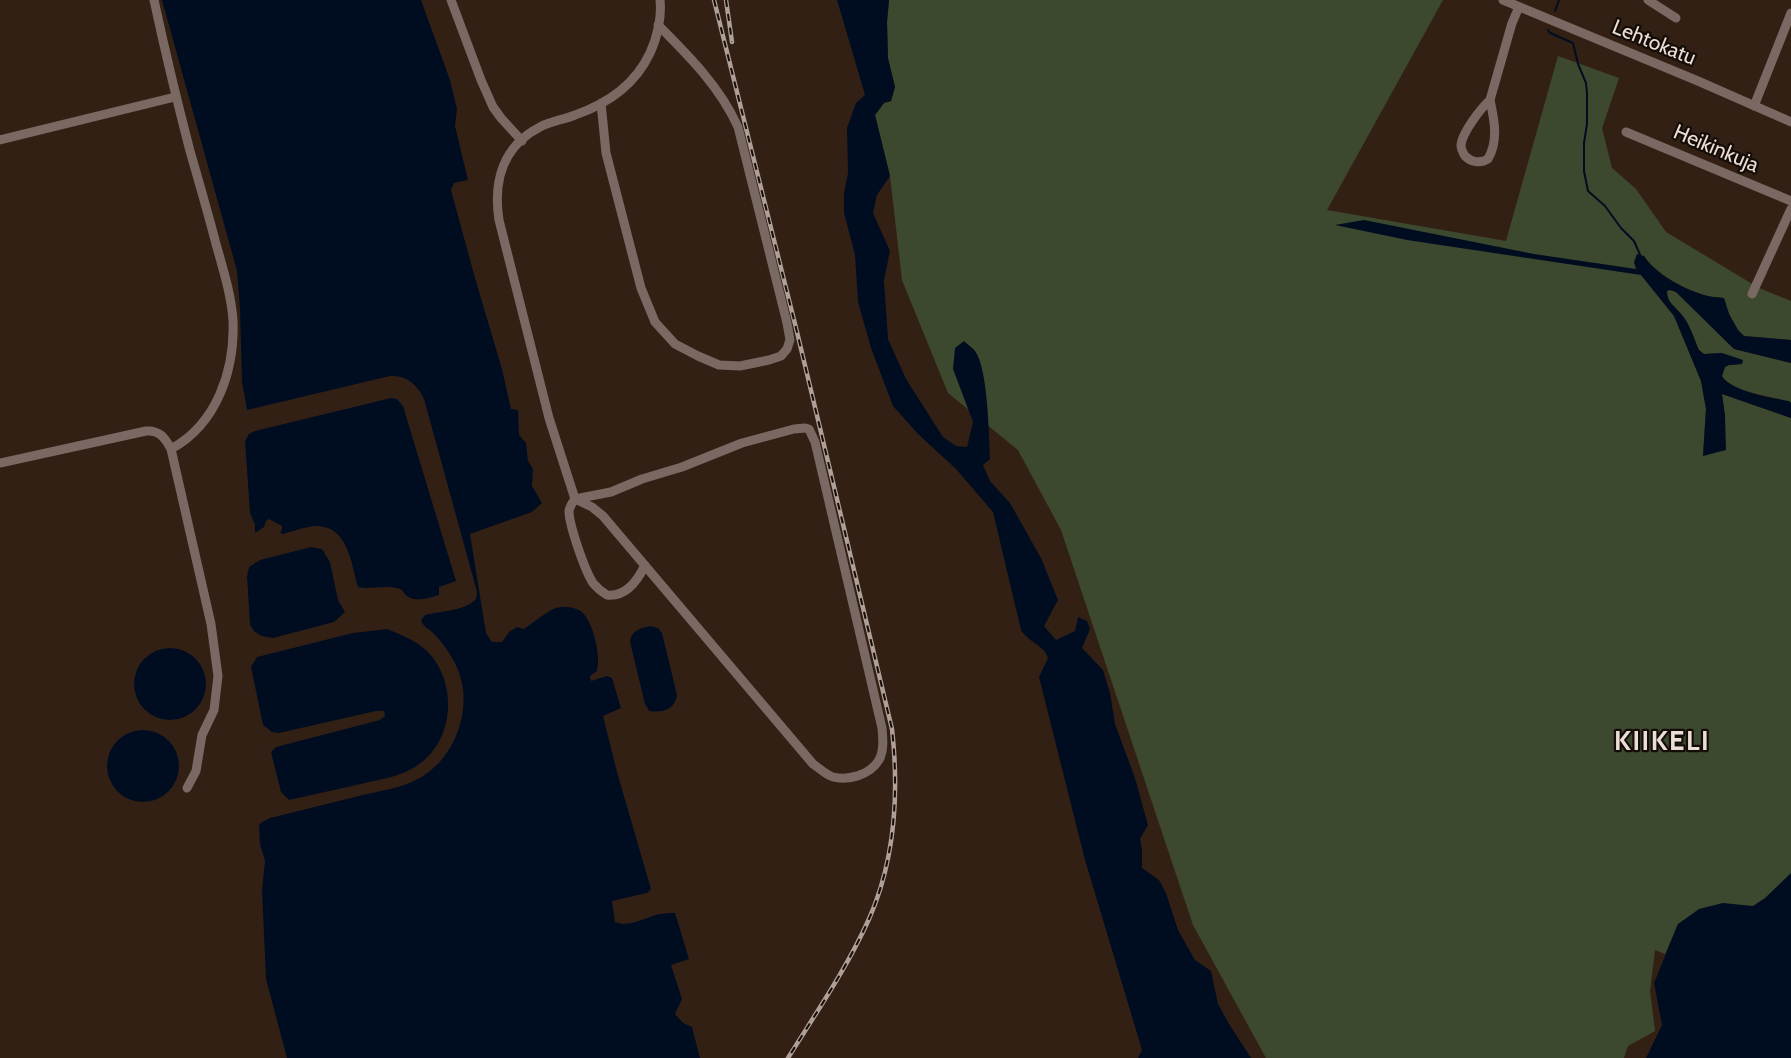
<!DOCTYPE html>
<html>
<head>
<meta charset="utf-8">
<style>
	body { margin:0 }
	canvas { display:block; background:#332014 }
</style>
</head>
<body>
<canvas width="1791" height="1058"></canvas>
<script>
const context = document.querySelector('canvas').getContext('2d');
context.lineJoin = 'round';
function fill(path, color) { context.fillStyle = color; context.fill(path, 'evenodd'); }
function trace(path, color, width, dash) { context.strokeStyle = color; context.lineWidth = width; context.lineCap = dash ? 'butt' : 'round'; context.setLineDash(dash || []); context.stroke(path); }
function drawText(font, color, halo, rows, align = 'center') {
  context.font = font + ' Cabin,sans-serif'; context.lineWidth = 4.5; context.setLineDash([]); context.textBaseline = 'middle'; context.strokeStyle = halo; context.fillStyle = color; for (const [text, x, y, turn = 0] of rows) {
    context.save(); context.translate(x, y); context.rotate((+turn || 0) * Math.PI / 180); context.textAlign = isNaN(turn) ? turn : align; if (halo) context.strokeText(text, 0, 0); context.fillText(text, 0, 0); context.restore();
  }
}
fill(new Path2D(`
	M889,0H1443L1327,210L1506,241L1558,56L1619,78L1602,128L1612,168L1636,189L1666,232L1759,288L1791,301V340L1744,336L1738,330L1729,314L1724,298C1717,297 1710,297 1704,295C1686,290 1655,273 1645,257L1641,275L1674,316L1701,381L1706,409L1703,455L1725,416L1722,394L1791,418V906L1678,924L1665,954L1655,950L1650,991L1655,1031L1628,1046L1624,1058H1266L1193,925L1061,530L1018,450L948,393L902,280L890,176L875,115L884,103L891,101L895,87L888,59L887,22Z
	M1670,290L1676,292L1734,349L1791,363V403C1773,395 1732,394 1722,376L1725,367L1729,365L1742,364L1722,353L1704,354L1699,350C1694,339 1689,324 1682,315C1675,306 1667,303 1666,291Z`), '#3d492e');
fill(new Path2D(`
	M162,0H421L450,80L457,109L455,126L468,180L454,183L451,190L475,278L502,369L511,409L518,410L519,435L526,443L528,461L533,469L532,486L542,503L532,512L470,534L486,633L492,642H502L509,632L517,627L524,629C533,623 547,611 556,608C563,606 578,607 583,613C594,625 601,656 597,671L590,676L591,681L607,676L612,678L621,708L603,716L617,772L651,889L647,893L612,901L615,922C630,928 645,917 660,914C665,913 670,913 675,913L689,959L671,965L682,999L675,1014L683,1023L692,1027L700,1058H287L266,979L262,890L265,861L260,844L259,825L262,822L270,818C301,810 332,803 363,795C381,791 400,788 416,780C451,763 471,717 461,679C457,663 445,645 433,633C428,628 423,627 421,620L425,615C441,611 465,611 476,599L477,592L424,399C417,384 406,375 390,376L247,410L242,382L240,309L237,271Z
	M837,0H889L887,22L888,58L895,87L891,101L884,103L875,115L890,176L877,195L873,213L890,251L884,280L888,339L906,379L943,437L956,446L967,447L973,422L953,369L955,348L964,341C967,344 972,347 975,351C988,368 989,436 990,459L983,465L990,481L1010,503L1041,558L1058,600L1044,626L1056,640L1075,631L1078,617L1087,621L1090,629L1082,648L1103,670L1110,693L1115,724L1135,778L1148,825L1140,839L1142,850V868L1159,880L1166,893L1178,930L1195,960L1211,971L1218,1004L1229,1024L1251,1058H1138L1142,1050L1085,860L1039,677L1048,658C1044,645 1028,642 1021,630L993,512L956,469L918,434L893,406L871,348L858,302L855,255L844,213V193L848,173L847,128L856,103L865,95Z
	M1364,220L1534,254L1636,269L1634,262L1637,254L1644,256C1655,274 1684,289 1704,295C1710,297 1717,297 1724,298L1729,314L1738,330L1744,336L1791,340V363L1734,349L1676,292L1670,290L1667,291C1667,303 1675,306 1682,315C1690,324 1694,339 1699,350L1704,354L1722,353L1743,360L1742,364L1729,365L1725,367L1722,376C1730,391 1772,398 1789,401L1791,403V418L1722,394L1725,416L1726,450L1703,456L1706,409L1701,381L1674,316L1641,275L1407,240L1335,225Z
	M391,398L397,399L403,406L456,581L439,587V595C428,598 417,603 407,596C404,594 403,590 400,589C388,584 370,590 358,587C351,563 348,525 315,526C305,527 293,531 283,534L280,533L282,529V526L269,519L266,521L264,527L255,533V525L250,513L245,441L249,434L255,431Z
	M311,547L322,549L330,562L338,600L345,612L334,622L273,638L261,636L254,631L250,625L247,576L249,567L260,560Z
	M650,626L658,628L662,633L677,695C675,710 662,713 649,711L645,704L630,642C632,630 639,629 650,626Z
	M387,629C402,635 415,640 427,651C458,682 455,740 418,765C402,777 380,779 361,784C337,789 313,795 289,800L281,792L271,752L276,747L380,720L385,716L384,711H376L279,733L272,732L263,725L251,667L257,657L353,633Z
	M134 684a36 36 0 1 1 72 0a36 36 0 1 1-72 0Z
	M107 766a36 36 0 1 1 72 0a36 36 0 1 1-72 0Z
	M1791,873V1058H1646L1662,1025L1654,983L1678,924L1699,909L1723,903L1753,906L1765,898Z`), '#000d21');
trace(new Path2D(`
	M1555,11L1559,0
	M1548,30L1550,33L1573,43L1578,64L1586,83L1587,93V124L1584,143V171L1588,191L1605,206L1621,228L1634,241L1641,257`), '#000d21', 2);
trace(new Path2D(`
	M451,0L481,80L493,107L501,118L522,141
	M1503,0L1698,81L1791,122
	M1648,0L1676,18
	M1490,100C1494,119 1499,140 1488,159C1480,164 1471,162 1465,156C1463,152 1461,150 1461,146C1461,134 1481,108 1490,100L1512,23L1519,7
	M601,103L606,153L641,288L655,322L675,344L698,356L719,365L740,366L769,360L781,356L787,349L790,340L787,323L738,127C720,87 689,56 658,25
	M1754,106L1791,13
	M1626,132L1791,201
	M0,140L175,97
	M1752,294L1791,209
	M171,449L211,624L218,676L214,710L202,735L196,771L187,788
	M0,463L146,431C160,430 165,438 171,449C217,424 235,370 233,320C231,294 223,269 216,244C208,213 199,182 190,151C177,101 165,51 154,0
	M645,565C638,580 626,597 607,595C602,592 597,588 593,583C585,571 569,525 569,511C570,506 572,503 575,499L611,492L642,479L682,467L742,443L794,429L805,428L809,429L815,442L882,728C883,739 884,751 879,760C870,775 848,781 833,777C826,775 819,768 813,764L603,516L592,507L575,499L549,418L499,220C493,181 503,146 540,127C551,121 563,120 575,115C607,104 635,85 650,53C657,38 662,17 660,0`), '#796962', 9);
const rail = new Path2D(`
	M714,0L797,332L892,729C899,792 895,860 869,919C847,968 816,1013 788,1058
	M726,0L732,42`);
trace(rail, '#afa097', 4.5);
trace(rail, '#140c07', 2, [7]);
drawText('21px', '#ebded6', '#140c07', [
	["Lehtokatu",1654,43,22],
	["Heikinkuja",1716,149,23]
]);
context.letterSpacing = '1.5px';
drawText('bold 27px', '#ebded6', '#140c07', [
	["KIIKELI",1662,742]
]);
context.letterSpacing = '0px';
</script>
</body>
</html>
